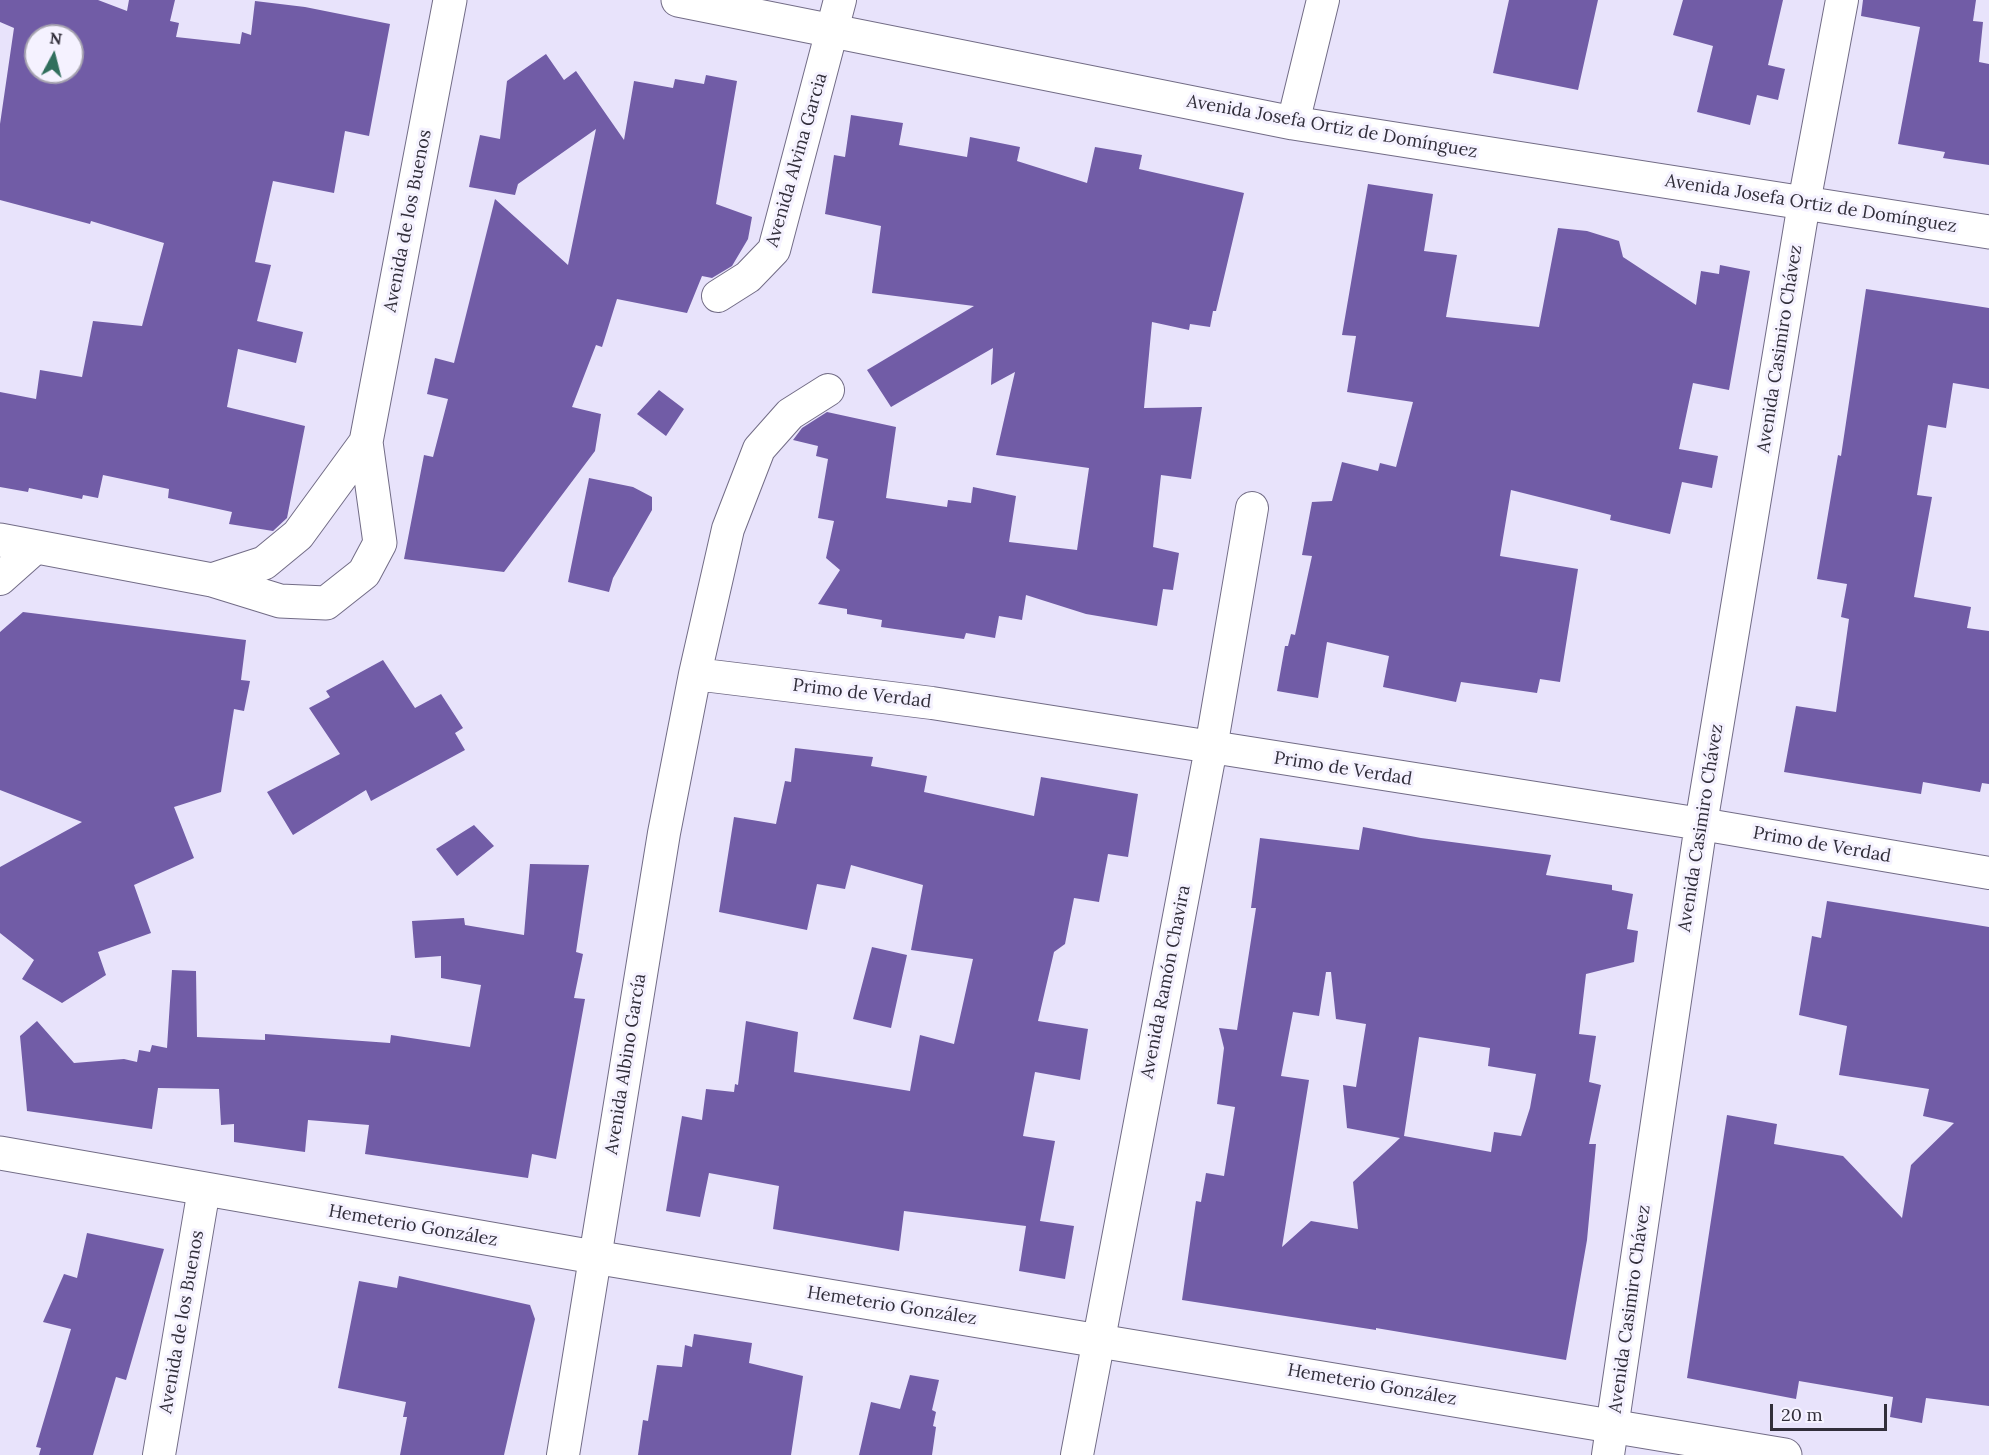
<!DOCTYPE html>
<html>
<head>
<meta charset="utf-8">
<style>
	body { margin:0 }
	#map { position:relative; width:1989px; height:1455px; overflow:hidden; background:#e8e3fb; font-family:Lora,serif }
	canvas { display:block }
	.north { position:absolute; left:24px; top:24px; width:60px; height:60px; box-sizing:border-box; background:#f5f2ff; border:2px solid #a7a4b0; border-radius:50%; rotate:7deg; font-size:16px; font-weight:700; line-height:24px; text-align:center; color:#312e3a }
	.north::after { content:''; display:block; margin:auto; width:21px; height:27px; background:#316f5d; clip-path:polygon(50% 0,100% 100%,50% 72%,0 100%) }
	.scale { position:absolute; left:1770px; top:1404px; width:117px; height:27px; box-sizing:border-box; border:3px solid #312e3a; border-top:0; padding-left:8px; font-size:18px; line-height:21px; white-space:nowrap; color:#312e3a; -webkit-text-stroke:4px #f5f2ff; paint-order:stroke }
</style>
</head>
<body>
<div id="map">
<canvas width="1989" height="1455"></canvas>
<div class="north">N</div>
<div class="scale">20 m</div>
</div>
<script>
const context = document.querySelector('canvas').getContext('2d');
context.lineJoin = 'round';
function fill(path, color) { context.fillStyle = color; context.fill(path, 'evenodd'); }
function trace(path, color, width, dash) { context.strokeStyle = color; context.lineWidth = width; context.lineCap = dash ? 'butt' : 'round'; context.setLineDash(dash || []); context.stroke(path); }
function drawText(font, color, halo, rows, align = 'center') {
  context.font = font + ' Lora,serif'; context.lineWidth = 6; context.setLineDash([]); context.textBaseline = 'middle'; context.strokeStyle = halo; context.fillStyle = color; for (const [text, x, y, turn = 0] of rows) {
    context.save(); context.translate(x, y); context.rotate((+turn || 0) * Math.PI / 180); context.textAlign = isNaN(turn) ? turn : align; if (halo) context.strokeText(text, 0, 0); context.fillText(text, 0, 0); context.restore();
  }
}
fill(new Path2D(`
	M0,0H98L127,11L129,0H175L170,21L179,23L176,37L240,44L242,32L251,35L255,1L305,7L390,24L369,136L345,131L334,193L273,181L255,262L271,265L257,321L303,332L296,363L238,349L227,407L305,426L287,518L273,531L229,524L232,512L168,498L169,489L103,475L98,498L83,495L82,499L29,488L28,492L0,487V392L36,399L40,370L82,377L93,321L142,326L164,243L91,221L90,224L0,200V124L14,28L0,22ZM36,36H72V72H36Z
	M1509,0H1598L1578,90L1493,73Z
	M1683,0H1783L1768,65L1785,69L1778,100L1757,95L1750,125L1697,112L1713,46L1673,35Z
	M1863,0H1976L1973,21L1983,22L1979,62L1989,64V165L1943,158L1945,152L1898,144L1920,27L1861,16Z
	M546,54L564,80L576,71L624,140L634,81L673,88L675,79L704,84L706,75L737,81L716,204L752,217L748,239L732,266L712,278L702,276L687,313L617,299L602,347L596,345L572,407L601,414L595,451L504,572L404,559L424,455L433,457L448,399L427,394L435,358L454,363L495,199L568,265L596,129L518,184L515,195L469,187L480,135L500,139L507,81Z
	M851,115L903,123L899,145L967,157L970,137L1020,147L1017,161L1087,183L1095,147L1142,155L1139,169L1244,193L1216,311H1213L1210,327L1190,324L1189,330L1152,322L1144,408L1202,407L1191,479L1161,475L1153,547L1179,553L1173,590L1163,589L1157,626L1086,614L1026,595L1022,620L999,616L995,638L966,633L964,639L881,627L882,620L847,614V609L818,604L840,570L826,558L834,521L818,518L828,459L816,456L818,446L793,440L802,428L827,412L896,427L886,498L947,507L948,500L971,503L973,487L1016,496L1009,542L1077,550L1089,468L996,455L1015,372L991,385L993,348L891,407L867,370L974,306L872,293L881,226L825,214L834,155L845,157Z
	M1368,184L1433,194L1424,251L1457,255L1446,317L1539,327L1558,228L1587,231L1619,241L1623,257L1696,305L1701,271L1719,274L1720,265L1750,271L1729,390L1693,383L1679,449L1718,456L1712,488L1682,482L1670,534L1610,520L1611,515L1511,490L1500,556L1578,569L1560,682L1540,679L1537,693L1461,682L1456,702L1383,687L1389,656L1327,642L1318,698L1277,691L1285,646H1288L1291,634L1295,635L1312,556L1302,555L1312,502L1332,501L1342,462L1378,471L1380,463L1396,467L1413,402L1347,392L1356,336L1342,335Z
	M1866,289L1989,308V389L1953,383L1946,428L1928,425L1917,495L1932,497L1914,597L1971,607L1967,628L1989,631V784L1982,783L1980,792L1923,782L1921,794L1784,772L1796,706L1836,712L1849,619L1841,617L1847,584L1817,579L1838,455L1841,456Z
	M659,390L684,409L666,436L637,414Z
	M589,478L633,487L652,497V510L613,578L609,592L568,582Z
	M23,612L246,640L241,680L250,681L244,711L234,709L221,792L174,807L194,858L134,885L151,933L98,952L106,975L62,1003L22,979L34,960L0,933V867L82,822L0,790V632Z
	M383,660L415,708L441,694L463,728L455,733L465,750L371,801L366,790L293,835L267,792L340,754L309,708L330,697L326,691Z
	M795,748L873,757L871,766L927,776L924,792L1034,816L1041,777L1138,794L1128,857L1108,854L1099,902L1074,898L1065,944L1054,952L1038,1021L1088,1029L1080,1080L1035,1072L1023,1136L1055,1141L1040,1221L1074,1226L1065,1279L1019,1271L1026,1226L904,1211L899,1251L773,1229L779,1186L709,1173L700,1217L666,1211L682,1116L702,1120L706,1089L734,1092L735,1084L738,1085L746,1021L798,1032L794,1072L910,1091L920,1035L954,1044L973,959L911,950L923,885L851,865L845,889L817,884L807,930L719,912L734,817L776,824L785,781L791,782Z
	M474,825L494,846L457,876L436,849Z
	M1363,827L1421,838L1551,855L1546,875L1612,885V890L1633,894L1627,929L1638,931L1634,962L1586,974L1579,1034L1596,1036L1589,1082L1601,1085L1589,1144H1596L1587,1240L1566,1360L1376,1328V1330L1182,1300L1196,1201L1201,1202L1206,1173L1224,1176L1235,1107L1217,1104L1224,1048L1219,1028L1237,1030L1256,908H1251L1260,838L1359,850ZM1326,972H1331L1336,1019L1366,1024L1356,1087L1343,1085L1347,1128L1400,1138L1353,1182L1358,1229L1311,1221L1282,1247L1309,1080L1281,1076L1293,1012L1319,1016ZM1419,1037L1490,1048L1488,1066L1536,1074L1530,1108L1521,1136L1494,1132L1491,1152L1404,1136Z
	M530,864L589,865L576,952L583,954L574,998L585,999L556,1159L532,1154L528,1178L365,1154L369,1125L308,1120L305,1152L234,1142V1124L221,1125L219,1089L158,1088L152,1129L27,1111L20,1036L37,1021L74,1063L124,1059L137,1062L139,1050L150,1052L152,1045L167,1048L172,970L196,971L197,1037L265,1040V1034L390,1043L391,1035L470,1047L481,985L441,978V956L415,958L412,921L464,918L465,925L524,935Z
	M1827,901L1989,927V1406L1926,1398L1922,1423L1890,1417L1893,1397L1799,1381L1796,1399L1687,1378L1727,1115L1777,1124L1774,1144L1843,1156L1902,1218L1911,1165L1954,1123L1923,1116L1929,1089L1839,1075L1847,1026L1799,1015L1812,936L1821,938Z
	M872,947L907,955L891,1028L853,1019Z
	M87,1233L164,1249L126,1380L116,1377L93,1455H39L41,1448L36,1447L71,1329L43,1322L64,1274L77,1278Z
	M399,1276L530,1305L535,1319L504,1455H400L407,1417H403L406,1402L338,1388L359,1281L397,1288Z
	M694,1334L752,1343L749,1363L803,1376L791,1455H638L643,1420L648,1421L657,1365L682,1367L685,1345L692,1347Z
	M910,1375L939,1380L932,1410L936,1412L933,1426L936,1427L932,1455H859L871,1402L900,1409Z`), '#715ca6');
const street = new Path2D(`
	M1293,123L1323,0
	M718,296L748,277L774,250L840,0
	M0,579L36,547
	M695,674L932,703L1701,824L1989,873
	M159,1455L204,1189
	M563,1455L664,833L695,674L728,529L759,449L790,414L828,390
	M1077,1455L1211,748L1252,508
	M1608,1455L1701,824L1804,203L1842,0`);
const secondary = new Path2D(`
	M678,0L1293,123L1989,232
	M0,540L212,580L280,601L326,603L364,573L380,543L366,442L450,0
	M212,580L264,563L298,535L366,442
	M0,1153L594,1257L1785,1455`);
trace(street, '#726c86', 34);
trace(secondary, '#726c86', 35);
trace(street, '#fff', 32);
trace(secondary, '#fff', 33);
drawText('18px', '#312e3a', '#f5f2ff', [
	["Avenida Josefa Ortiz de Domínguez",1332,127,10],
	["Avenida Alvina Garcia",797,160,-74],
	["Avenida Josefa Ortiz de Domínguez",1811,204,9],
	["Avenida de los Buenos",408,221,-79],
	["Avenida Casimiro Chávez",1780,349,-81],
	["Primo de Verdad",862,694,7],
	["Primo de Verdad",1343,769,9],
	["Avenida Casimiro Chávez",1701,828,-81],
	["Primo de Verdad",1822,845,10],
	["Avenida Ramón Chavira",1166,982,-79],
	["Avenida Albino García",626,1064,-81],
	["Hemeterio González",413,1226,10],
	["Hemeterio González",892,1306,9],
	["Avenida Casimiro Chávez",1630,1309,-82],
	["Avenida de los Buenos",182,1322,-80],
	["Hemeterio González",1372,1385,10]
]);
</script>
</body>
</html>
